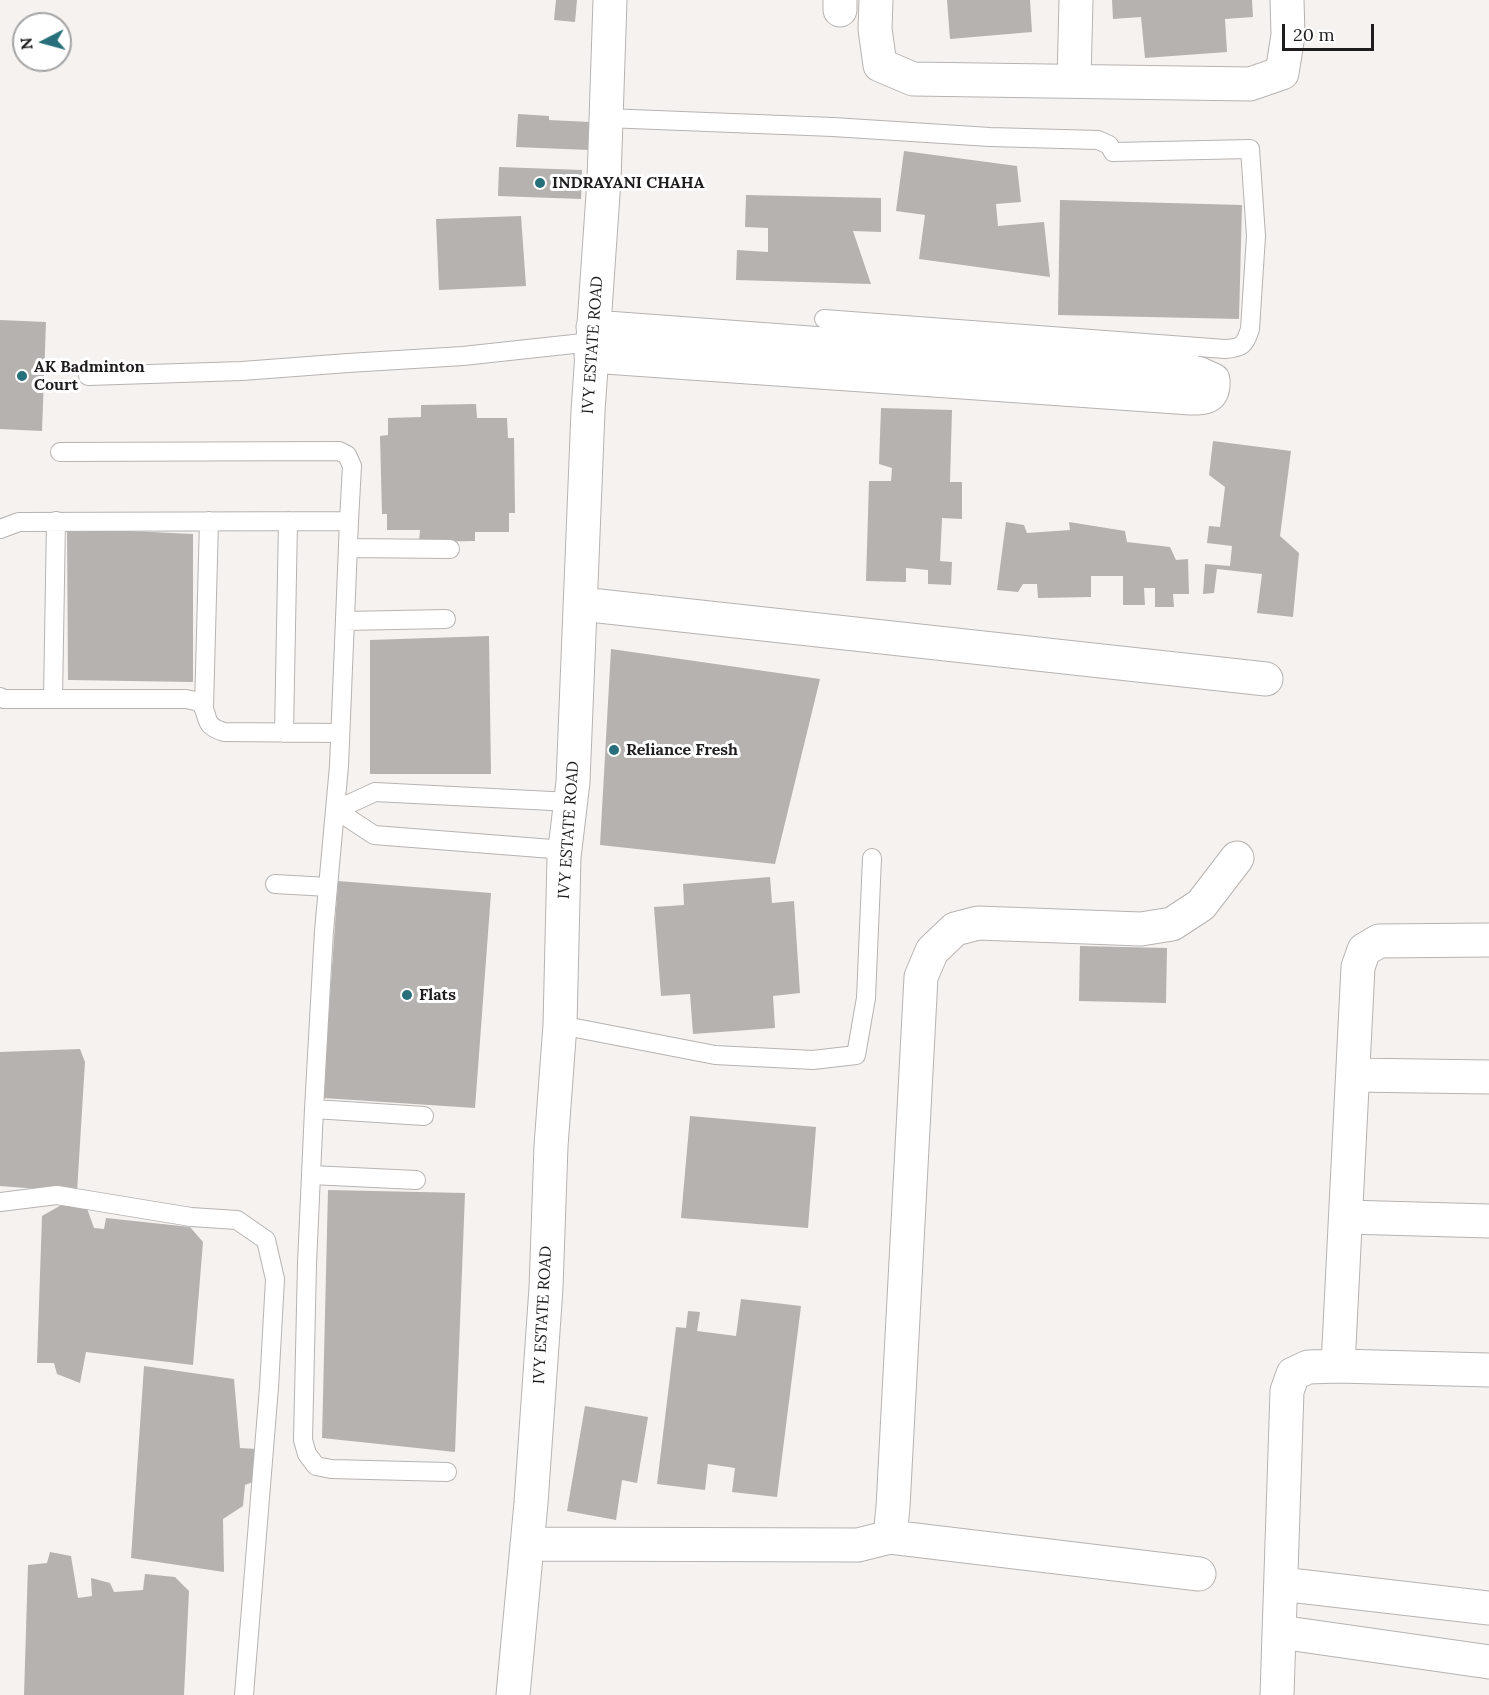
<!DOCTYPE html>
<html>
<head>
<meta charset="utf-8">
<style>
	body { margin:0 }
	#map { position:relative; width:1489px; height:1695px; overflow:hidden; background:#f6f2f0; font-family:Lora,serif }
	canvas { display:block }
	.north { position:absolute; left:12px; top:12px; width:60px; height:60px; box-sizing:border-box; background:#fff; border:2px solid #a5a4a4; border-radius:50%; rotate:264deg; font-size:16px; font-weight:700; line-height:24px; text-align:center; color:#1e1c1c }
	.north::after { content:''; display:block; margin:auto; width:21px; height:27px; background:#276f7a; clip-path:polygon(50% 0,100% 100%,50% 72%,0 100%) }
	.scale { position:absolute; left:1282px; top:24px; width:92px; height:27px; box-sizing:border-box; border:3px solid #1e1c1c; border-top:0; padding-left:8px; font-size:18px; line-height:21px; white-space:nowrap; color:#1e1c1c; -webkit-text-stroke:4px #fff; paint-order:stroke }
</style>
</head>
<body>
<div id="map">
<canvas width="1489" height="1695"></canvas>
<div class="north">N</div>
<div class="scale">20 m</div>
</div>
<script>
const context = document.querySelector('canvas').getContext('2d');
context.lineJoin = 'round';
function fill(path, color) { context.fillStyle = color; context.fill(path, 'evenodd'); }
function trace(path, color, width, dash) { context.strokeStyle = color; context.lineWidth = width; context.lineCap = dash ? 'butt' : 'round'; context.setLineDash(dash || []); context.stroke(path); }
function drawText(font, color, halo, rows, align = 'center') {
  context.font = font + ' Lora,serif'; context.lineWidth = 6; context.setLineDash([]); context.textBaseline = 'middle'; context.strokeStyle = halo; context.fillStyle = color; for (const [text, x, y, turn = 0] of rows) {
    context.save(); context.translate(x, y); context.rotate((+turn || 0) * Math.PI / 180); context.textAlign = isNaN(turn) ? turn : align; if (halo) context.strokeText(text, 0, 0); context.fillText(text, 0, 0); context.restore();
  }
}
fill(new Path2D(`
	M556,0H577L575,22L554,20Z
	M947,0H1030L1032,32L950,39Z
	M1112,0H1252L1253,17L1225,19L1227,52L1145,58L1141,17L1113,19Z
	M518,114L549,116V120L590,122L589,150L516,147Z
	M904,151L1017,166L1021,202L996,204L998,226L1044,222L1050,277L919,259L925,215L896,211Z
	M499,167L582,170L581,199L498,196Z
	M746,195L881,198V232L853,231L871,284L736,280L737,250L768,252V228L745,227Z
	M1060,200L1242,205L1239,319L1058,315Z
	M521,216L526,286L439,290L436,219Z
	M0,320L46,322L42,431L0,429Z
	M476,404L477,418H507L508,438H514L515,513H509V532H475V541L419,542L420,530H387V514H382L380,436L388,435V418L421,417V405Z
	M881,408L952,410L950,482H962V519L942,518L940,561L952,562L951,585L928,584V570L906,568V582L866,581L869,481H891L892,468L879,464Z
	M1213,441L1291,451L1280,536L1299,553L1293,617L1257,613L1262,574L1217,569L1214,593L1203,594L1205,564L1230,566L1232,546L1207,543L1209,526L1220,527L1225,487L1209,475Z
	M1006,522L1024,525L1027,533L1070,530L1069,522L1125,531L1127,542L1170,547L1176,560L1188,559L1189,594H1173L1174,607H1155V588H1144L1145,605H1123V576H1091V597L1038,598L1037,584H1023L1018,592L997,590Z
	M67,528L193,534V682L68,680Z
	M489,636L491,774H370V640Z
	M611,649L820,679L775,864L600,845Z
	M770,877L772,903L794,901L800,993L773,996L775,1028L693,1034L690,994L661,996L654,907L684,905L683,884Z
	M338,881L491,893L475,1108L323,1098Z
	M1080,946L1167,948L1166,1003L1079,1001Z
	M80,1049L85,1062L77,1192L0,1186V1052Z
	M690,1116L816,1127L808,1228L681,1218Z
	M328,1190L465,1193L455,1452L322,1438Z
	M70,1200H84L94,1228L104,1229L106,1218L190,1227L203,1242L193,1365L86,1352L80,1383L57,1374L54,1363H37L42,1216Z
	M741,1299L801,1306L777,1497L732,1492L735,1468L708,1464L705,1490L657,1484L676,1327L686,1328L688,1311L700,1312L697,1331L736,1336Z
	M144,1366L234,1379L240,1448L256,1449L253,1482L245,1485L243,1506L223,1519L224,1572L131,1558Z
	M585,1406L648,1417L637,1483L622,1480L616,1520L567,1511Z
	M50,1552L71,1556L78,1598L92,1596L91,1578L110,1583L114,1592L143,1590L145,1574L175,1577L189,1591L184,1695H24L28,1565L47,1563Z`), '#b5b2b0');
const lane = new Path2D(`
	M606,118L833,127L990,137L1098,140L1109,145L1113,152L1250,149L1256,236L1250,329C1245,345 1242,348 1225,349L824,319
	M88,376L242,371L348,363L463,356L592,342
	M60,452L339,451L347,455L352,466L349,521
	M0,529L19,522L349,521L339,766L324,931L314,1109L307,1263L303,1440L307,1454L316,1466L331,1469L447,1472
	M349,548L450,549
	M345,621L446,619
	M0,697L4,699H186L200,702C211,717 201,725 224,732L340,733
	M53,699L56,521
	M204,708L209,521
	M284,733L288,521
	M565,850L374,835L336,810L375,792L571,802
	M275,884L328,887
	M560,1025L715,1055L813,1060L856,1055L866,998L872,858
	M314,1109L424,1116
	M311,1175L416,1180
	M0,1202L57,1195L191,1217L237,1220L266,1240L275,1279L269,1387L244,1695`);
const street = new Path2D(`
	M876,0L875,29L880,65L913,79L1250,84L1282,73L1288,35L1287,0
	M840,10V0
	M1074,81L1076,0
	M591,356L1191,398C1207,398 1214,397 1213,380L1200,374L1188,371L593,327
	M581,604L1266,679
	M1353,1075L1489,1077
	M1346,1217L1489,1221
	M1338,1366L1358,967L1364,950L1379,941L1489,940
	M890,1537L1199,1574
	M527,1544L858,1545L890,1537L893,1507L921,977L932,951L955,929L978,923L1141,929L1172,924L1201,905L1237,858
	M1281,1584L1489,1608
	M1280,1632L1489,1662
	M513,1695L531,1503L546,1288L551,1146L560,1025L564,857L573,782L588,411L604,180L610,0
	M1277,1695L1287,1391L1293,1374L1308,1367L1338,1366L1489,1370`);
trace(lane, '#b6b3b1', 20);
trace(street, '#b6b3b1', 35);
trace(lane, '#fff', 18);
trace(street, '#fff', 33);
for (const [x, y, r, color] of [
	[540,183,6,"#276f7a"],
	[22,376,6,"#276f7a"],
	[614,750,6,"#276f7a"],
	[407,995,6,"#276f7a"]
]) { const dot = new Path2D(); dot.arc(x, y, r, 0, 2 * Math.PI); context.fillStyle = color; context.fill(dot); trace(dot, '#fff', 2); }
drawText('bold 16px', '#1e1c1c', '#fff', [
	["INDRAYANI CHAHA",552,183],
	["AK Badminton",34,367],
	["Court",34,385],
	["Reliance Fresh",626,750],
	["Flats",419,995]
], 'left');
drawText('16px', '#1e1c1c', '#fff', [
	["IVY ESTATE ROAD",593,345,-86],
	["IVY ESTATE ROAD",569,830,-86],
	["IVY ESTATE ROAD",543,1315,-87]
]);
</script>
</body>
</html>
